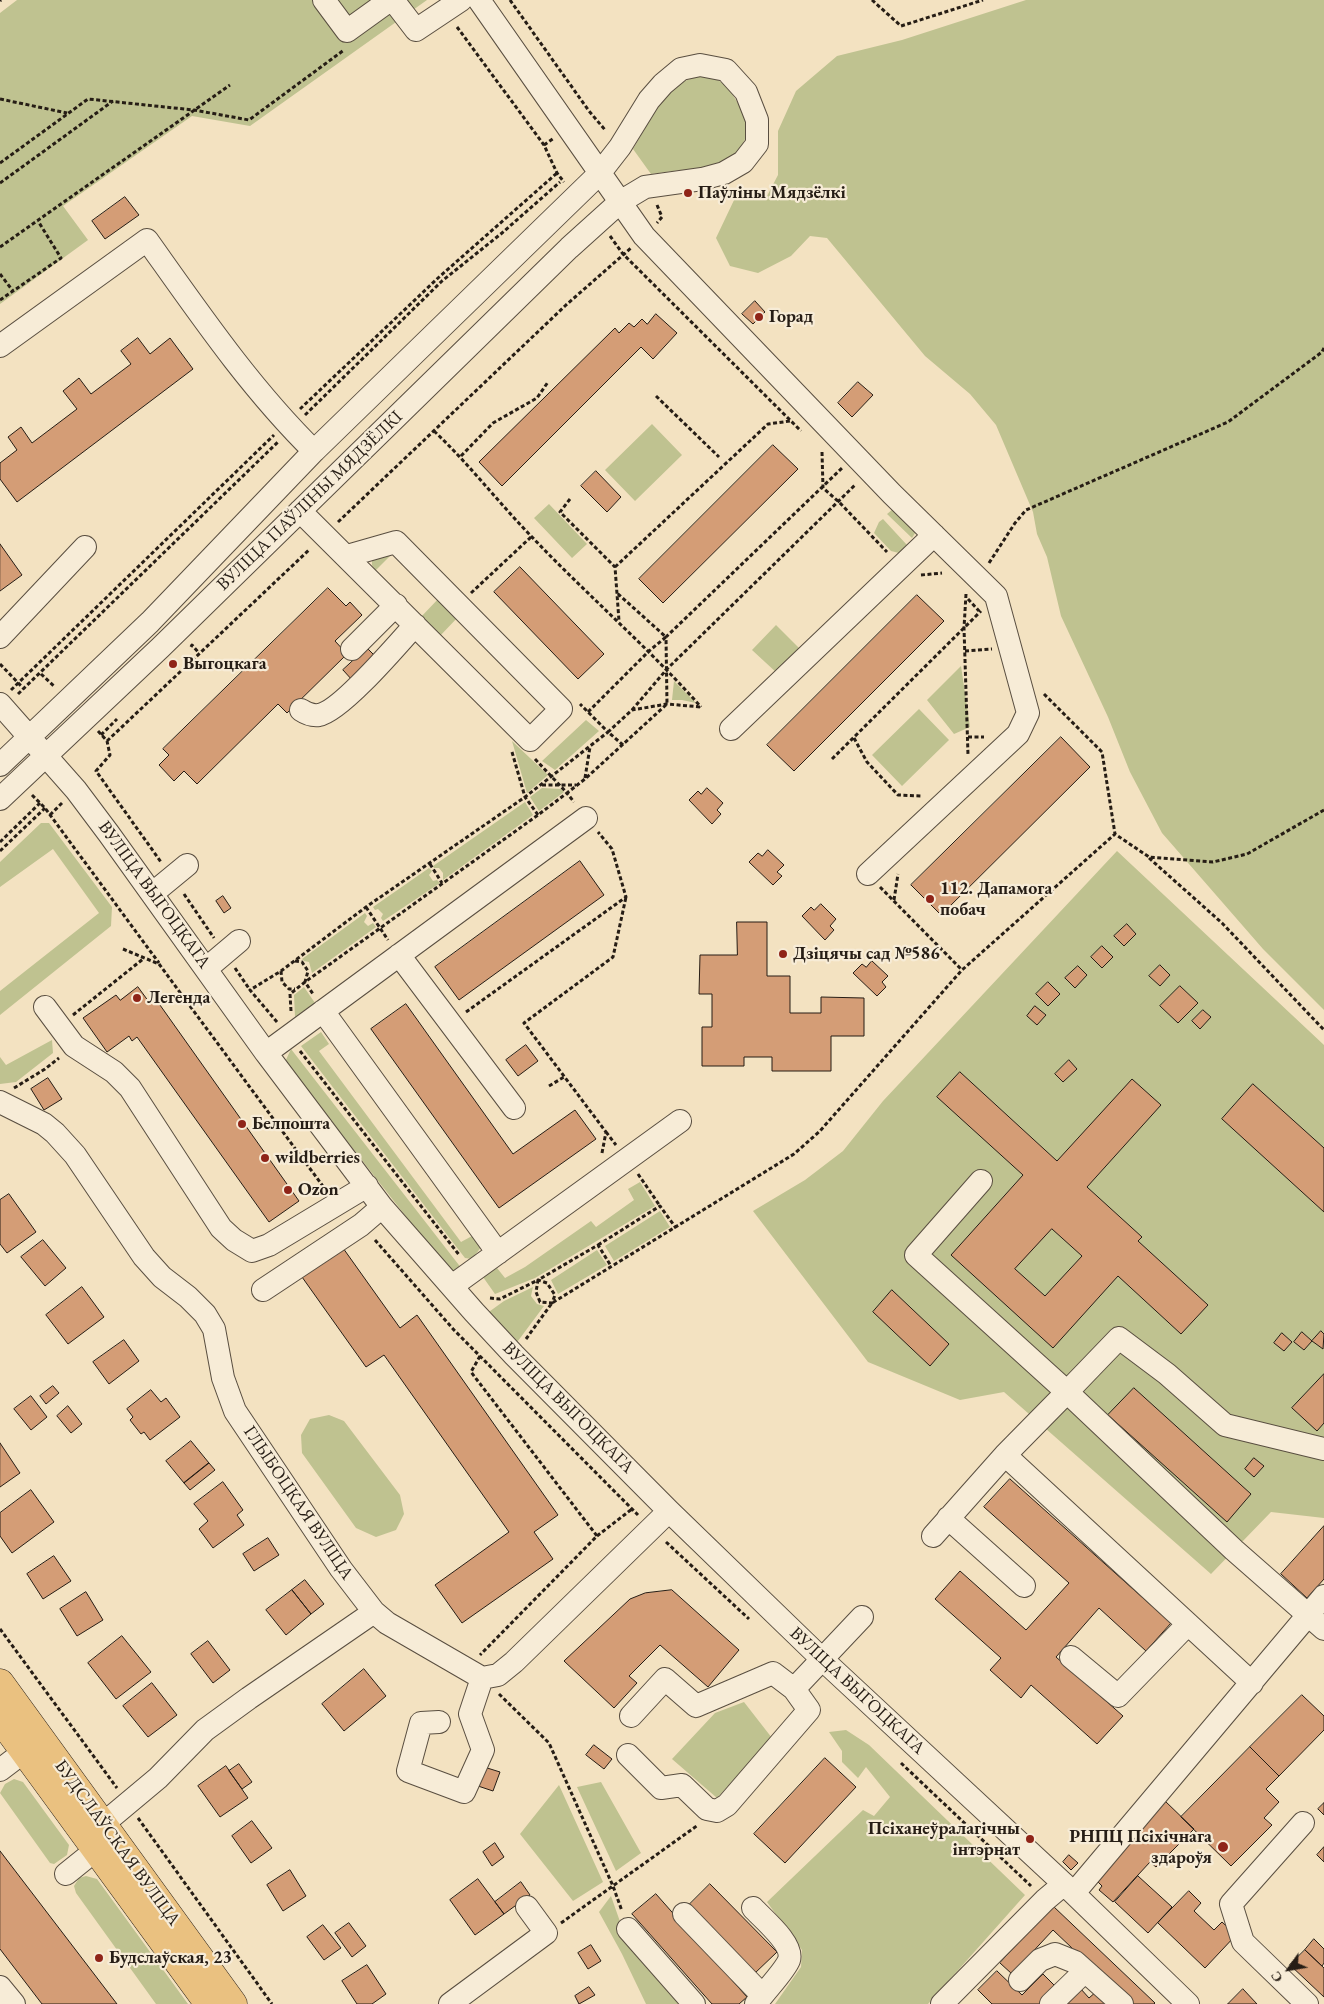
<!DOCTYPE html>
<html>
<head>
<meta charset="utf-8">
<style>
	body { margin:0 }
	#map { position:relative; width:1324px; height:2004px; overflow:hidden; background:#f3e2c1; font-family:"EB Garamond",serif }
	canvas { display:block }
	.north { position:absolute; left:1264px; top:1944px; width:50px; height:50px; -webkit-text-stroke:4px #f7ecd7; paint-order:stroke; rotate:238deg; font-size:14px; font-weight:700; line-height:20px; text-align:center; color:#261d15 }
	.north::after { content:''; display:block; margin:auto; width:18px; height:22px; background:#261d15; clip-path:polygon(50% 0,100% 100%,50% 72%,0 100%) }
</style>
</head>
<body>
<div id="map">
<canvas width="1324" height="2004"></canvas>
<div class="north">С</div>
</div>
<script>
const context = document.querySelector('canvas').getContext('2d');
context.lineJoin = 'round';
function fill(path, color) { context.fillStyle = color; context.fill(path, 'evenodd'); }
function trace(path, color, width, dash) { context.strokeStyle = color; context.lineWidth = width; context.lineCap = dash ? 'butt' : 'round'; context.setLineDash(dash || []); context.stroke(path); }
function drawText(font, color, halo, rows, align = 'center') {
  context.font = font + ' "EB Garamond",serif'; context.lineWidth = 4.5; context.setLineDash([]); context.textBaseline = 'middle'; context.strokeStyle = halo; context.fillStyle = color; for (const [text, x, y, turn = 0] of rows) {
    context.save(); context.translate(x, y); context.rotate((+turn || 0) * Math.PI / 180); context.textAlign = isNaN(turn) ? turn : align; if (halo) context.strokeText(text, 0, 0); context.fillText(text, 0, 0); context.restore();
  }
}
fill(new Path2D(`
	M17,0H427L250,126L192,116L63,206L88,240L0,304V13Z
	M1026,0H1324V1010L1263,949L1162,833L1130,772L1108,717L1061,616L1047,557L1037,534L1033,512L996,425L970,394L925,356L827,238L810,236L791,256L758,273L730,266L716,238L735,198L751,191L766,198L778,175V131L796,91L837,56L902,40Z
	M706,76L718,80L728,87L745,115L748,134L739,150L723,164L705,169L681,170L651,174L633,149C652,119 666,77 706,76Z
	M652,424L682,455L635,501L605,470Z
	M549,504L587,544L572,558L534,518Z
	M893,509L917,530L912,538L887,514Z
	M883,519L907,545L899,553L891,551L874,533L879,522Z
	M394,552L375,571L372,565V558Z
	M440,597L459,616L439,637L420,618Z
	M776,625L801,650L778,674L752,650Z
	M961,666L970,727L954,734L927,700Z
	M674,681L696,703L682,700H672Z
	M919,709L949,740L902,786L872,755Z
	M586,720L599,731L555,770L542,761Z
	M512,741L548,775L527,793Z
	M542,788L561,789L564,792L539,811L530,797Z
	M525,802L533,815L443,880V873L439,868H434L433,866Z
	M41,823H49L112,907L111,926L0,1015V991L99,913L53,849L0,887V862Z
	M1117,851L1324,1045V1518L1271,1512L1211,1574L1004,1392L960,1400L868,1362L753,1211L805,1180L843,1151L883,1101Z
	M429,868L432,871L429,875L433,881L437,880L440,883L383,921L381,918L383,914L378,909L375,910L373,907Z
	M365,913L367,916L364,922L368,926L373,923L376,927L312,973L309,962L304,961L302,959Z
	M304,987L315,1003L295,1017L294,995Z
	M321,1032L329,1044L319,1051L461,1242L472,1236L482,1246L472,1259L465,1258L301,1046Z
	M52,1040L53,1053L16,1082L0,1084V1057L6,1065Z
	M291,1049L462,1269L451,1274L285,1062Z
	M640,1182L655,1206L535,1278L495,1294L483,1277L497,1268L505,1278L525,1267L591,1221L596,1227L634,1200L628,1189Z
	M660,1211L670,1227L614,1261L605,1246Z
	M597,1250L607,1265L558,1294L551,1280Z
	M533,1287L531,1296L537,1304L544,1306L515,1345L486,1314L504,1301Z
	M329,1415L344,1421L400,1495L404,1514L396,1530L376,1537L356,1528L302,1453L301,1435L310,1419Z
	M744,1702L772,1738L717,1798L672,1759L715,1713Z
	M846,1730L869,1745L1025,1895L928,2004H775L801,1967L802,1950L767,1902L863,1810L874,1816L890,1797L866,1767L858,1778L842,1762V1751L829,1732Z
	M14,1779L23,1782L69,1845L67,1855L54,1864L50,1863L0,1793L5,1784Z
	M601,1782L641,1853L616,1871L577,1787Z
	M559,1785L603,1882L573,1901L520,1834Z
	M86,1876L97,1879L188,2004H156L76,1893L74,1886L79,1878Z
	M611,1896L624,1933L683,2004H646L622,1954L599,1912Z`), '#bfc290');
const building = new Path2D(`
	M125,197L139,215L105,239L92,221Z
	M755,301L765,312L753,324L742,314Z
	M656,314L677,333L653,359L641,347L502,486L479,462L615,328L619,333L629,323L634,327L642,319L647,324Z
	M138,338L150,354L170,338L193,369L17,502L0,479V463L17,450L8,437L21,427L32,443L77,409L63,391L79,378L91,394L131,364L121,351Z
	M858,382L873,395L852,417L838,403Z
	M773,445L798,469L663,603L639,579Z
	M596,471L621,497L607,512L581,486Z
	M0,544L22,575L0,591Z
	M520,567L604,654L578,679L494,592Z
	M328,588L346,606L350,602L362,615L335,641L347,654L287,713L278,704L197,784L184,771L174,781L159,765L169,755L163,749Z
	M917,595L944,621L794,771L767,745Z
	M367,648L377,658L353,681L343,670Z
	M1061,737L1090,767L941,915L911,885Z
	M707,788L723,803L717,810L721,814L712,824L689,800L698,791L701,794Z
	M768,850L784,865L777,872L782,876L773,885L749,862L758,853L762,856Z
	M580,861L604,895L459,1000L435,967Z
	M223,896L231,908L224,913L216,901Z
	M821,904L836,919L830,926L834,930L825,940L802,916L811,907L814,910Z
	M737,922H767V976H790V1013H821V997L864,998V1036H831V1071H772V1057H744V1066H702V1027H712V994H699L700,955H737Z
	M1127,924L1136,934L1124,946L1114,936Z
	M1102,946L1113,957L1102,968L1091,957Z
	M872,961L888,976L882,982L886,987L877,996L853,973L862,964L866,967Z
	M1160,965L1170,975L1160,986L1149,976Z
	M1078,966L1087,975L1075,988L1065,978Z
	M1048,982L1060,994L1048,1006L1036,994Z
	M1180,986L1198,1003L1178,1023L1160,1006Z
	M138,987L149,1002L155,998L299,1201L269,1222L137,1037L132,1041L129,1036L107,1052L83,1018L116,995L120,1000Z
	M406,1004L513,1154L575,1110L596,1139L499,1208L371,1029Z
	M1035,1006L1046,1015L1037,1025L1027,1016Z
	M1203,1010L1211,1017L1200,1029L1192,1021Z
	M526,1045L538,1061L518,1076L506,1060Z
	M1069,1060L1077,1069L1063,1082L1055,1074Z
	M960,1072L1057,1161L1132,1079L1161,1105L1087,1187L1142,1237L1138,1241L1208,1305L1181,1334L1118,1276L1053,1348L951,1255L1023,1175L937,1097ZM1052,1229L1082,1256L1045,1296L1015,1269Z
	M48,1078L62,1099L44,1110L31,1089Z
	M1253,1084L1324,1148V1212L1222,1119Z
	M9,1194L36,1232L7,1253L0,1244V1200Z
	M43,1240L66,1268L45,1286L21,1257Z
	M343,1248L400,1328L417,1315L558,1515L534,1532L553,1559L462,1623L435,1585L509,1532L384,1355L366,1367L302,1277Z
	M82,1287L104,1317L68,1344L46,1315Z
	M892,1290L949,1344L930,1366L873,1312Z
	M1321,1331L1324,1334L1323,1349L1312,1341Z
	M1302,1332L1312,1341L1304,1350L1294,1342Z
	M1282,1333L1292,1342L1284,1351L1274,1343Z
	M124,1340L139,1361L109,1384L93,1362Z
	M1324,1374V1423L1317,1431L1292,1408Z
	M53,1386L59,1393L46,1404L40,1396Z
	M1134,1388L1251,1494L1227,1522L1108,1415Z
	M151,1390L161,1402L166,1398L180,1417L150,1440L144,1432L141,1434L130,1420L133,1417L127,1409Z
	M31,1396L47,1417L31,1430L14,1409Z
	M68,1406L82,1424L71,1433L57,1416Z
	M191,1441L209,1463L184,1483L166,1461Z
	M0,1443L20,1473L0,1487Z
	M1254,1458L1264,1466L1254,1477L1245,1469Z
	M209,1463L215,1470L190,1490L184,1483Z
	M1010,1479L1171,1623L1146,1651L1099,1608L1056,1657L1123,1716L1097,1744L1031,1685L1021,1698L990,1670L1001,1658L935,1599L960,1571L1026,1630L1069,1583L984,1507Z
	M223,1482L243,1510L237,1515L244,1525L213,1548L199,1529L208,1521L194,1504Z
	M31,1490L54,1522L12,1553L0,1536V1513Z
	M1324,1526V1579L1307,1598L1281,1574Z
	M268,1538L279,1555L254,1571L243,1554Z
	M54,1556L71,1581L43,1599L27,1574Z
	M305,1580L324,1604L311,1614L292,1590Z
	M292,1590L311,1614L286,1635L266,1610Z
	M672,1590L739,1650L708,1687L660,1645L629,1676L637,1683L614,1708L564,1661L630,1599L645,1593Z
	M86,1592L103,1620L77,1636L60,1609Z
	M122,1636L151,1672L116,1699L88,1663Z
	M208,1641L230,1670L213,1683L191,1654Z
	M364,1669L386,1696L344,1731L322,1704Z
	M152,1683L177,1715L148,1737L123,1706Z
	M1302,1695L1324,1716V1730L1279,1776L1250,1747Z
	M594,1745L612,1759L604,1769L586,1755Z
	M1250,1747L1279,1776L1266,1789L1279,1802L1264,1818L1272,1825L1231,1866L1181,1817Z
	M825,1758L856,1787L785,1863L754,1834Z
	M239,1764L252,1782L242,1789L229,1771Z
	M226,1766L248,1798L220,1817L198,1786Z
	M484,1767L500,1772L493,1791L478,1786Z
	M1164,1800L1194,1829L1156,1867L1150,1862L1113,1902L1099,1890L1102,1886L1094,1878Z
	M1324,1803V1815L1318,1809Z
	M252,1821L272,1848L251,1863L232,1836Z
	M495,1843L504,1857L492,1866L483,1852Z
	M1324,1847V1862L1317,1855Z
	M0,1851L117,2004H42L0,1949Z
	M1069,1855L1078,1863L1071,1870L1063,1862Z
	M290,1870L306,1896L283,1911L267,1885Z
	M1138,1876L1172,1907L1148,1933L1115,1902Z
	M478,1879L504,1914L475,1935L450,1900Z
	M521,1882L530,1895L504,1914L495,1902Z
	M710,1884L777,1952L754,1974L688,1906Z
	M1189,1891L1201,1903L1194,1911L1214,1930L1222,1922L1236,1935L1205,1968L1158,1923Z
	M656,1894L747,1997L739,2004H712L632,1914Z
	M1053,1906L1155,2003L1154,2004H1131L1053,1930L1012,1974L1000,1963Z
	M349,1923L366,1946L352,1957L335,1933Z
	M323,1925L341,1948L324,1960L307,1937Z
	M1314,1939L1324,1949V1963L1322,1966L1305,1950Z
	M591,1945L601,1961L588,1969L578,1953Z
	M1305,1950L1324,1968V1997L1290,1965Z
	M367,1965L386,1994L372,2004H357L342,1981Z
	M997,1971L1022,1995L1043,1974L1058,1989L1042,2004H992L978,1990Z
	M589,1987L595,1995L579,2004L575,1996Z
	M1080,1988L1089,1998L1097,1991L1109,2004H1064Z
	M1243,1989L1257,2004H1228Z`);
fill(building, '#d49d76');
trace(building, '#261d15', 1);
const minor = new Path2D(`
	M324,0L347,31L390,0
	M393,0L416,30L461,0
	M479,0L644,236L892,494L996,596L1028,713L1018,734L868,874
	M0,346L147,240C199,313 250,388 314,451
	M300,511L530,740L561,709L396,542L347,556
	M0,637L85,547
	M352,649L396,605
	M0,704L76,790L109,834L266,1053L382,1207L474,1312L514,1355L669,1511L823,1660L1064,1884L1188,2004
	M301,710C307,714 312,716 319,715C341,711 398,644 415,625
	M731,729L934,535
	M0,765L150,622L314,451L599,174L620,147L649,100L663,84L681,69L700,65L726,70L746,92L757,120V144L743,162L724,173L702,179L645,187L620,202L569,248L160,648L0,799
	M153,893L187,865
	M399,955L514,1108
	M207,968L239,941
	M45,1007L74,1046L114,1072L130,1088L221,1228L234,1240L252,1251L269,1245L367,1186
	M323,1011L498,1253
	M266,1053L586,818
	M0,1102L44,1124L55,1133L75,1155L144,1257L162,1277L188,1297L205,1314L214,1329L223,1378L235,1411L341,1569L374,1612L387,1623L482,1678L498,1675L514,1662L669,1511
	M452,1286L680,1121
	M263,1290L361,1225L382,1207
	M1324,1449L1225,1425L1167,1374L1119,1338L1067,1392L1234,1550L1324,1629
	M1005,1455L1252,1683
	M948,1518L1024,1586
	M933,1536L1005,1455L1067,1392L916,1255L981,1181
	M1071,1657L1118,1696L1188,1624
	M631,1716L665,1679L696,1706L773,1673L794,1689L862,1617
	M439,1722L421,1723L408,1771L464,1792L483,1750L470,1714L482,1678
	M628,1755L661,1788L682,1785L707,1809L717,1811L727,1805L809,1710L794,1689
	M0,1770L25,1751
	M1303,1823L1231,1904L1243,1942L1307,2004
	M103,1824L158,1778L205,1730L249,1698L374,1612
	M66,1874L97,1849
	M1074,1893L1324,1596
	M753,1908C763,1919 794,1944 789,1960C785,1971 763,1993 756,2004
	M684,1914L762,1995
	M628,1929L694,2004
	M1020,1980L1040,1960L1055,1954L1075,1962L1122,2004
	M0,1987L14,2004
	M450,2004L546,1933L527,1907
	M942,2004L1045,1900L1064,1884
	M1051,2004L1085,1971`);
const major = new Path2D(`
	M0,1683L233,2004
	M0,1718L209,2004`);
trace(minor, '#594e40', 24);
trace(major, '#261d15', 29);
trace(new Path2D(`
	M510,0L589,111L606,131
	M872,0L901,26L983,0
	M0,1L1,0
	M457,27L544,145L557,173L564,182
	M0,99L67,113
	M544,145L554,138
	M0,163L88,99L194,110L249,120L344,50
	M0,183L113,101
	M657,205L662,217L657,223
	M610,236L623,254L801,431
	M0,247L230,85
	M0,274L13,291
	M0,300L61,258L38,221
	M656,396L719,457
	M300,409L438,278L557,173
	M305,415L442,281L502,233L560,182
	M434,431C469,464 498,502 532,537C587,595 648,647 701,707
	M822,452L823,488L839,502L887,552
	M461,456L493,423L537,398L548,382
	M570,499L560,512L615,567L619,621
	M338,522L566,305L631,248
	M989,563L1015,523L1026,510L1228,422L1322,352L1324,348
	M615,567L768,424L790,421
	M921,575L942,573
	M471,593L531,537
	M966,594L964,628L968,755
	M968,599L979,611
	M191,647L192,645L199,653
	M965,651L992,649
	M0,664L24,689
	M41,674L55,687
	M11,690L274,435
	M18,694L279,441
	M1044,694L1102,752L1115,834
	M632,710L667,669L856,484
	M588,712L649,651L666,637L617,593
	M98,731L107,741L110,755L96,771L161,862
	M101,735L117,719
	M968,737H984
	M854,738L867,762L898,795L922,796
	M107,741L310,549
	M623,745L608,732L632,710L667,704L701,707
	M512,752L525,797L538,815
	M535,759L567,793L585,779L667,704L666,637L842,468
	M832,759L981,611
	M585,778L590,747
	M542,785H576
	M32,795L45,808L159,963
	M50,815L62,803
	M0,842L40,803
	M0,851L45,808
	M1149,858L1222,923L1324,1030
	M430,864L442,883
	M880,887L962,970
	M184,894L214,938
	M894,900L898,874
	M366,907L388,940
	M123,949L159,964L325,1189
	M295,961L302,962L308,971L305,982L313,994
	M235,968L250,990
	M281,971L282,982L289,989H295
	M291,1011L290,994L305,982L538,815L567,793L574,802
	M466,1012L626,897L612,849L598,832
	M73,1015L143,959
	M277,1022L250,990L281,971L366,907L525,797L608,732L580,704
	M300,1051L460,1256
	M549,1086L564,1077
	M14,1088L45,1069L59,1058
	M606,1132L616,1145
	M602,1153L606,1132L524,1023L613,957L626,897
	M638,1174L660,1206
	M375,1240L454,1330L638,1515
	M598,1245L660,1206L676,1228
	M490,1298L500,1299L538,1280L536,1292L540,1302L552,1303L555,1295L547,1283L538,1280L598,1245L611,1266
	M526,1339L552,1303L794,1154L820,1131L962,970L1115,834L1149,857L1213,862L1247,854L1324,810
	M480,1356L471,1372L597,1536L480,1655
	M597,1536L632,1509
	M666,1542L749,1619
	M0,1629L117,1788
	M499,1694L549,1743L613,1886L622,1911
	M901,1763L1031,1886
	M138,1818L272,2004
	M561,1923L698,1825`), '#261d15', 3, [4, 2.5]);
trace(minor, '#f7ecd7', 22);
trace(major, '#eac180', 28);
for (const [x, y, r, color] of [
	[688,193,5,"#8f2418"],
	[759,317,5,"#8f2418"],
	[173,664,5,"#8f2418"],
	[930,899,5,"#8f2418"],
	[783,954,5,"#8f2418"],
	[137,998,5,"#8f2418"],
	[242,1124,5,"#8f2418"],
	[265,1158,5,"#8f2418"],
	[288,1190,5,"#8f2418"],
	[1030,1839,5,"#8f2418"],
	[1223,1847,6,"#8f2418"],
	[99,1958,5,"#8f2418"]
]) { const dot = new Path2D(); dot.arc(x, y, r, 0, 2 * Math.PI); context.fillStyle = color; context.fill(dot); trace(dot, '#f7ecd7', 2); }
drawText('bold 18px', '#261d15', '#f7ecd7', [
	["Паўліны Мядзёлкі",698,193],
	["Горад",769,317],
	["Выгоцкага",183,664],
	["112. Дапамога",940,889],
	["побач",940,910],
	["Дзіцячы сад №586",793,954],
	["Легенда",147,998],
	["Белпошта",252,1124],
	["wildberries",275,1158],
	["Ozon",298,1190],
	["Псіханеўралагічны",1020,1829,"right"],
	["інтэрнат",1020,1850,"right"],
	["РНПЦ Псіхічнага",1212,1837,"right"],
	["здароўя",1212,1858,"right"],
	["Будслаўская, 23",109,1958]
], 'left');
drawText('18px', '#261d15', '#f7ecd7', [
	["ВУЛІЦА ПАЎЛІНЫ МЯДЗЁЛКІ",310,501,-44],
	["ВУЛІЦА ВЫГОЦКАГА",154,895,54],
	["ВУЛІЦА ВЫГОЦКАГА",568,1408,45],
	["ГЛЫБОЦКАЯ ВУЛІЦА",298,1503,56],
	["ВУЛІЦА ВЫГОЦКАГА",857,1691,43],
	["БУДСЛАЎСКАЯ ВУЛІЦА",117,1843,54]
]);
</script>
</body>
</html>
